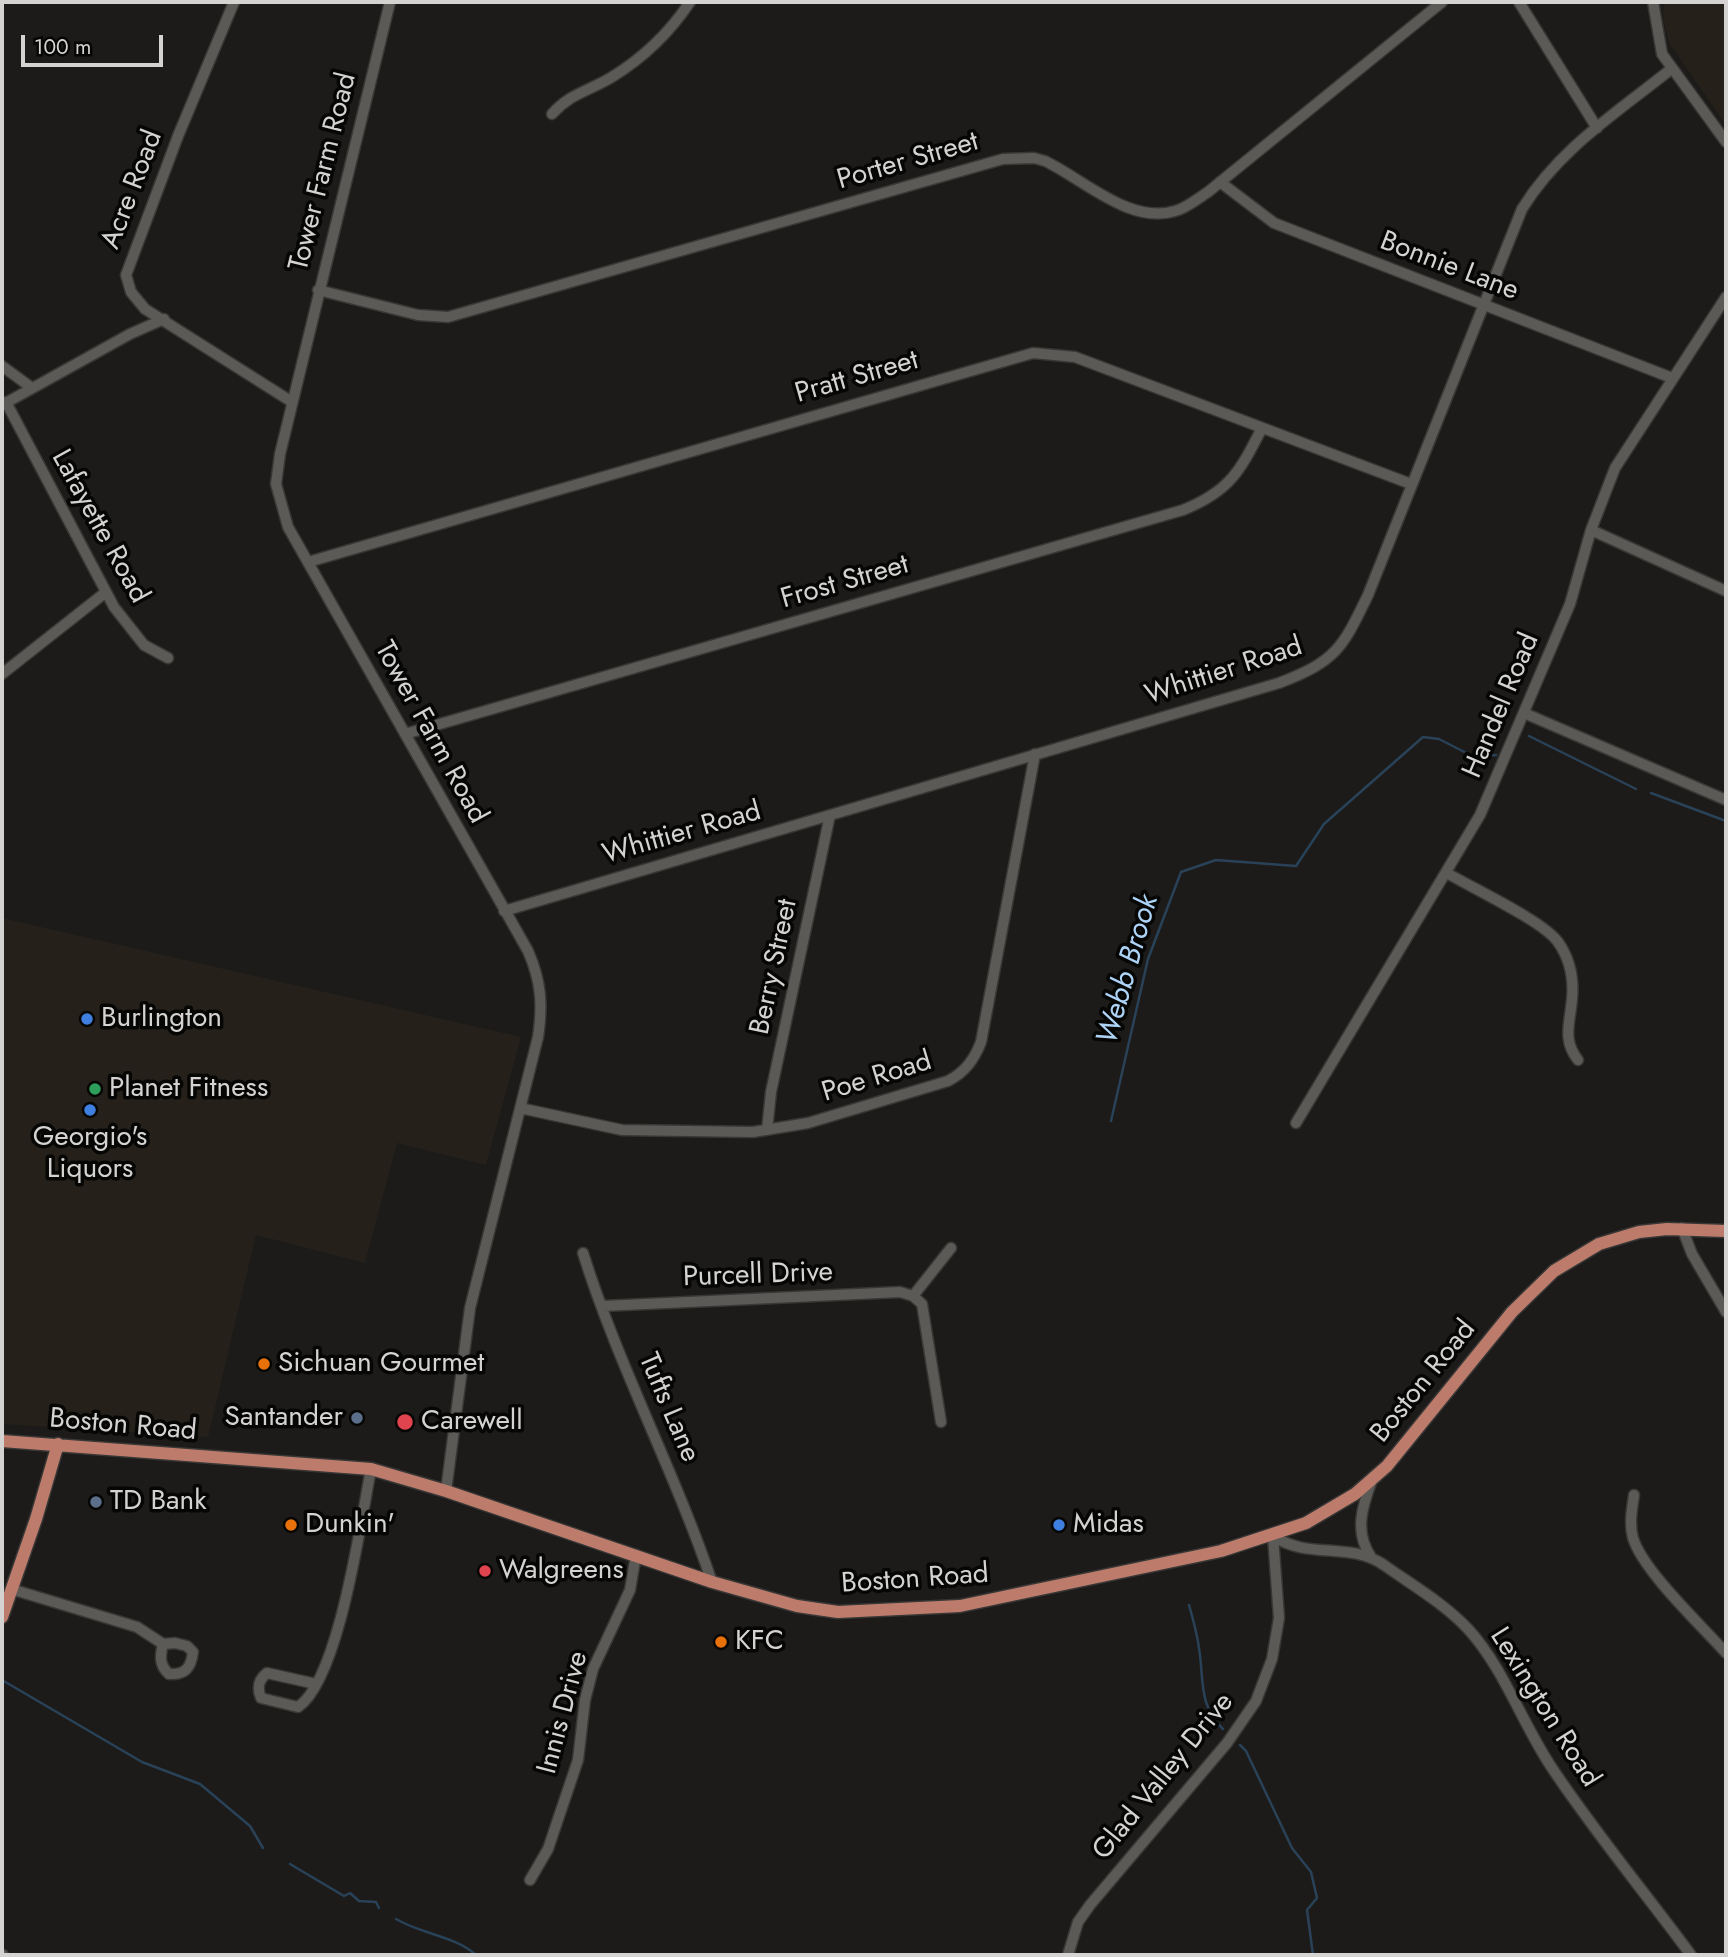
<!DOCTYPE html>
<html>
<head>
<meta charset="utf-8">
<style>
	body { margin:0 }
	#map { position:relative; width:1728px; height:1957px; overflow:hidden; background:#1c1b19; font-family:Jost,sans-serif }
	canvas { display:block }
	.frame { position:absolute; inset:0; border:4px solid #d4d3d2; pointer-events:none }
	.scale { position:absolute; left:21px; top:35px; width:142px; height:32px; box-sizing:border-box; border:4px solid #d4d3d2; border-top:0; padding-left:9px; font-size:21px; line-height:24px; white-space:nowrap; color:#d4d3d2; -webkit-text-stroke:5px #060605; paint-order:stroke }
</style>
</head>
<body>
<div id="map">
<canvas width="1728" height="1957"></canvas>
<div class="frame"></div>
<div class="scale">100 m</div>
</div>
<script>
const context = document.querySelector('canvas').getContext('2d');
context.lineJoin = 'round';
function fill(path, color) { context.fillStyle = color; context.fill(path, 'evenodd'); }
function trace(path, color, width, dash) { context.strokeStyle = color; context.lineWidth = width; context.lineCap = dash ? 'butt' : 'round'; context.setLineDash(dash || []); context.stroke(path); }
function drawText(font, color, halo, rows, align = 'center') {
  context.font = font + ' Jost,sans-serif'; context.lineWidth = 7; context.setLineDash([]); context.textBaseline = 'middle'; context.strokeStyle = halo; context.fillStyle = color; for (const [text, x, y, turn = 0] of rows) {
    context.save(); context.translate(x, y); context.rotate((+turn || 0) * Math.PI / 180); context.textAlign = isNaN(turn) ? turn : align; if (halo) context.strokeText(text, 0, 0); context.fillText(text, 0, 0); context.restore();
  }
}
fill(new Path2D(`
	M1664,2H1726V125L1669,43L1663,19Z
	M2,918L521,1037L486,1165L397,1143L365,1263L256,1235L208,1437L2,1424Z`), '#25211a');
trace(new Path2D(`
	M1529,736L1636,789
	M1651,793L1726,821
	M1111,1121L1148,959L1181,872L1216,860L1296,866L1324,824L1423,737L1439,739L1474,757L1496,755
	M1189,1605C1193,1619 1197,1633 1199,1648C1204,1678 1198,1706 1223,1729
	M2,1680L142,1762L200,1784L250,1826L263,1848
	M1240,1745L1246,1751L1292,1848L1311,1872L1317,1898L1307,1910L1313,1955
	M290,1864L344,1896L350,1893L359,1901L376,1902L379,1908
	M396,1919C421,1934 455,1936 476,1955`), '#294258', 2.5);
const minor = new Path2D(`
	M234,2L178,136L126,275L131,292L145,309L292,402
	M390,2L280,454L276,484L288,527L528,951C541,981 543,1004 538,1037L470,1308L446,1491
	M1519,2L1597,128
	M1653,2L1662,54L1726,142
	M552,114C571,93 589,91 612,77C643,58 670,32 690,2
	M1220,182L1274,223L1672,378
	M318,290L418,315L448,317L1003,159L1034,158L1045,161C1083,179 1130,225 1175,211C1187,208 1197,199 1208,192L1442,2
	M2,366L32,388
	M6,402L114,607L144,645L168,658
	M2,405L130,334L164,319
	M1591,530L1726,591
	M308,562L1033,353L1075,357L1411,484
	M2,674L106,592
	M1524,713L1726,800
	M405,734L1183,510C1230,491 1240,471 1262,428
	M1447,873C1472,888 1543,921 1558,942C1570,959 1574,978 1572,999C1570,1023 1562,1040 1578,1060
	M504,911L1279,683C1336,661 1342,649 1368,595L1522,209C1558,150 1616,113 1670,70
	M520,1108L622,1130L753,1132L808,1123L948,1081C965,1072 974,1060 981,1042L1035,754
	M1296,1123L1480,815L1570,604L1591,530L1615,468L1726,297
	M767,1130L771,1092L830,815
	M1682,1228L1692,1254L1726,1312
	M583,1253C618,1365 674,1470 712,1582
	M603,1306L900,1292L913,1296
	M941,1422L922,1304L913,1296L951,1248
	M1634,1495C1632,1509 1629,1524 1633,1538C1643,1571 1702,1626 1726,1653
	M1273,1536C1309,1560 1348,1541 1384,1565C1412,1585 1445,1604 1469,1630C1505,1670 1523,1726 1554,1771C1597,1835 1646,1894 1691,1955
	M1371,1557C1354,1532 1362,1507 1372,1480
	M11,1589L137,1627L163,1644
	M175,1643L187,1646L193,1652C191,1668 185,1675 169,1674C159,1665 160,1656 163,1644Z
	M316,1684L267,1673C258,1680 257,1688 261,1698L298,1707C339,1680 361,1520 371,1469
	M530,1880L548,1849L578,1760L585,1700L593,1669L630,1590L636,1555
	M2,1955H3
	M1068,1955L1078,1922L1090,1905L1227,1743L1256,1701L1272,1659L1279,1618L1273,1536`);
const major = new Path2D(`
	M2,1441L371,1469L446,1491L712,1582L797,1606L838,1612L960,1606L1221,1551L1306,1523L1355,1494L1387,1466L1512,1312L1554,1271L1599,1244L1639,1232L1667,1229L1726,1231
	M2,1617L36,1519L58,1444`);
trace(minor, '#383736', 13);
trace(major, '#383736', 15);
trace(minor, '#5b5a57', 10);
trace(major, '#bd7c6b', 12);
for (const [x, y, r, color] of [
	[87,1019,7,"#3f7fe0"],
	[95,1089,7,"#2e9e5b"],
	[90,1110,7,"#3f7fe0"],
	[264,1364,7,"#e8710a"],
	[357,1418,7,"#5c6f8a"],
	[405,1422,9,"#e0444e"],
	[96,1502,7,"#5c6f8a"],
	[291,1525,7,"#e8710a"],
	[1059,1525,7,"#3f7fe0"],
	[485,1571,7,"#e0444e"],
	[721,1642,7,"#e8710a"]
]) { const dot = new Path2D(); dot.arc(x, y, r, 0, 2 * Math.PI); context.fillStyle = color; context.fill(dot); trace(dot, '#060605', 2.5); }
drawText('28px', '#d4d3d2', '#060605', [
	["Porter Street",908,162,-16],
	["Tower Farm Road",324,172,-76],
	["Acre Road",133,190,-69],
	["Bonnie Lane",1449,267,21],
	["Pratt Street",857,378,-16],
	["Lafayette Road",99,527,61],
	["Frost Street",845,583,-16],
	["Whittier Road",1224,672,-18],
	["Handel Road",1502,706,-67],
	["Tower Farm Road",430,733,61],
	["Whittier Road",682,834,-16],
	["Berry Street",775,967,-78],
	["Poe Road",877,1078,-17],
	["Purcell Drive",758,1276,-2],
	["Boston Road",1424,1382,-51],
	["Tufts Lane",668,1408,67],
	["Boston Road",123,1426,5],
	["Boston Road",915,1580,-4],
	["Lexington Road",1544,1708,58],
	["Innis Drive",564,1713,-75],
	["Glad Valley Drive",1164,1777,-51]
]);
drawText('28px', '#d4d3d2', '#060605', [
	["Burlington",101,1019],
	["Planet Fitness",109,1089],
	["Georgio's",90,1138,"center"],
	["Liquors",90,1170,"center"],
	["Sichuan Gourmet",278,1364],
	["Santander",343,1418,"right"],
	["Carewell",421,1422],
	["TD Bank",110,1502],
	["Dunkin'",305,1525],
	["Midas",1073,1525],
	["Walgreens",499,1571],
	["KFC",735,1642]
], 'left');
drawText('italic 30px', '#add3f7', '#060605', [
	["Webb Brook",1129,970,-74]
]);
</script>
</body>
</html>
